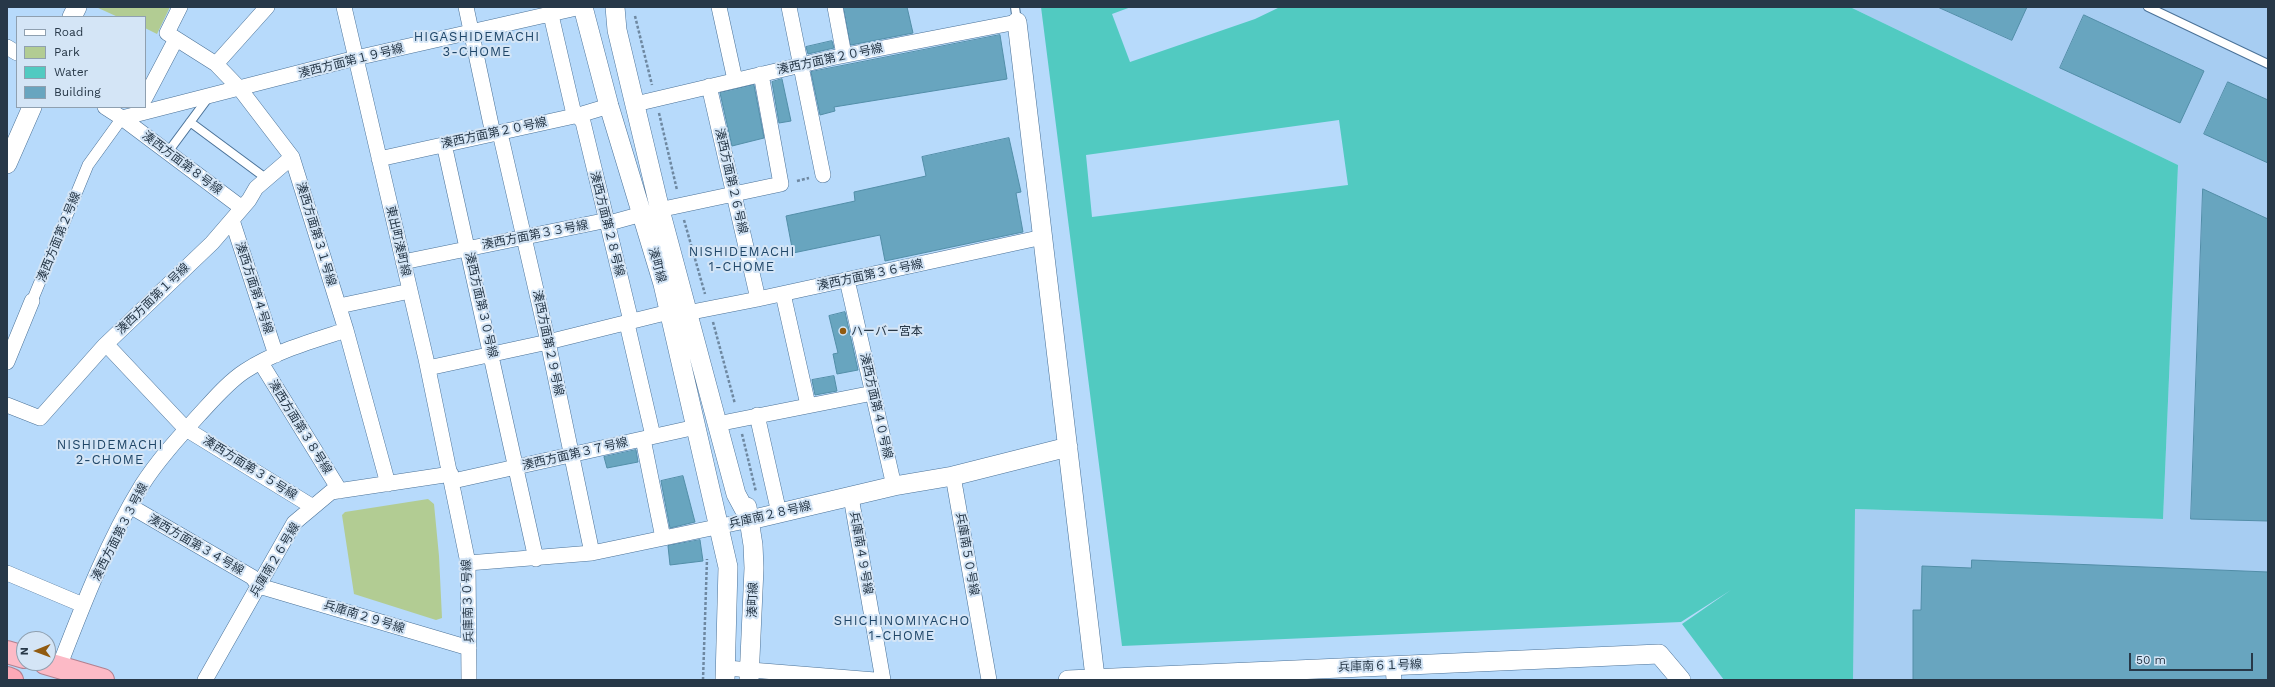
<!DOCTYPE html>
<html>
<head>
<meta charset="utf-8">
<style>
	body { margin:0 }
	#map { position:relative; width:2275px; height:687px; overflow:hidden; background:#b7dafb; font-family:"Work Sans",sans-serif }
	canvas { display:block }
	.frame { position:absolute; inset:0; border:8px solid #273848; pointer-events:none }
	.legend { position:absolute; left:16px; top:16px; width:130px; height:92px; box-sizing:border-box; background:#d4e5f6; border:1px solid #8fa0b0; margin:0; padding:5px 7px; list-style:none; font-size:12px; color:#273848 }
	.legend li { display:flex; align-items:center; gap:8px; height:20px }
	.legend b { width:20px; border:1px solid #8fa0b0 }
	.north { position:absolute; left:16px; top:631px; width:40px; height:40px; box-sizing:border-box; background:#d4e5f6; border:1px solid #8fa0b0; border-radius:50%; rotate:269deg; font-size:11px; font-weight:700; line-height:16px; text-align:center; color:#273848 }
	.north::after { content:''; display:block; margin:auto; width:14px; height:18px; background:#915b10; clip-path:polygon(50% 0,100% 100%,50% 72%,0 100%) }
	.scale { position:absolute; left:2129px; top:653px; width:124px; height:18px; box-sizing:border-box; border:2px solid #273848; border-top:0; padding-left:5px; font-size:12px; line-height:14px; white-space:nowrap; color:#273848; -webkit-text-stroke:3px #d4e5f6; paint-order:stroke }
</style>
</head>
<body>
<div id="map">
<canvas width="2275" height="687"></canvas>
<div class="frame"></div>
<ul class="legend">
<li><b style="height:5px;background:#fff"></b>Road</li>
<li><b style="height:11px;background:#b2cc93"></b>Park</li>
<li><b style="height:11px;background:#51cac1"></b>Water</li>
<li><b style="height:11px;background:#68a5bf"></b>Building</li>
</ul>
<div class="north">N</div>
<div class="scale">50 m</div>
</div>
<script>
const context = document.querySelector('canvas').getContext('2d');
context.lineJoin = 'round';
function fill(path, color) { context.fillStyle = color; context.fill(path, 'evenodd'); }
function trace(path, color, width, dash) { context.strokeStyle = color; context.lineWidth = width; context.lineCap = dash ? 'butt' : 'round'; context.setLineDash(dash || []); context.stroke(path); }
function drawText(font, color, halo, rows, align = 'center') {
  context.font = font + ' "Work Sans","Noto Sans JP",sans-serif'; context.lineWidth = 4; context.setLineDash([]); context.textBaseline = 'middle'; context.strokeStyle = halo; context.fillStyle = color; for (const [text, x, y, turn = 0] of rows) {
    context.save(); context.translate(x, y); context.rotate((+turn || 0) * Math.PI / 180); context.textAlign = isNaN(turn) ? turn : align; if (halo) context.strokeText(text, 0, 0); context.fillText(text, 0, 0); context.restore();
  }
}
fill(new Path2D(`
	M1850,7H2268V680H1853L1854,509L2163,519L2178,165Z`), '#a7cdf2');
fill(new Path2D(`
	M96,7H170L157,34L145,28V17H118Z
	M428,499L434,504L439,556L442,618L436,620L354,594L342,515L345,512Z`), '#b2cc93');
fill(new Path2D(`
	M1041,7H1131L1112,14L1130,62L1255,19L1280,7H1850L2178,165L2163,519L1855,509L1853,680H1724L1682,624L1731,590L1681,622L1122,646ZM1339,120L1348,185L1092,217L1086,155Z`), '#51cac1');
const building = new Path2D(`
	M844,7H907L913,33L851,45Z
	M1938,7H2027L2012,40Z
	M2084,15L2204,71L2180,123L2060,68Z
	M1000,35L1007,79L834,107L835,111L820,115L811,72Z
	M832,41L834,48L808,54L806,47Z
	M782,79L791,121L779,123L772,82Z
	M2228,82L2268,100V163L2204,134Z
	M754,85L764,138L732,146L720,93Z
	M1009,138L1021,192L1016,193L1023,232L885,261L880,235L793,253L786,216L855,201L854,192L926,176L922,157Z
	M2203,189L2268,219V521L2191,519Z
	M845,312L858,370L837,374L833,354L838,353L829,316Z
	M834,376L837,391L815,395L812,380Z
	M636,450L638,462L607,468L604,457Z
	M683,476L695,522L670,528L661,481Z
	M700,540L703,561L670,565L668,546Z
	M1972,560L2268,572V680H1913V610H1921L1922,566L1971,568Z`);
fill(building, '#68a5bf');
trace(building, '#528ea8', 1);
const service = new Path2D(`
	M1015,7L1017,22
	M2148,7L2268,64
	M190,122L267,179
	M168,152L208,98`);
const pedestrian = new Path2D(`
	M32,301L88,165L122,118`);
const minor = new Path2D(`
	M180,7L167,33L216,64L240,89L292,157L346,330L388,484
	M344,7L426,359L468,563L469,680
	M466,7L493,134
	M719,7L735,80
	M789,7L823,175
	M835,7L844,55
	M551,15L573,110L583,122L630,317L628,328L653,436
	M7,47L17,53
	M216,64L267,7
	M709,86L758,299
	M145,98L176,39
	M644,102L831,58L1017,22
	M105,107L122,118L242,208
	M122,118L356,58L581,7
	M500,133L548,342L592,553
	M444,144L536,559
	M379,159L579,115L609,106
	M668,208L781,184L761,74
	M232,220L276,355
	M403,262L603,221L613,222L642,214
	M847,280L894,486
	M783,294L808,405
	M339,306L410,291
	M697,311L758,299L1043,237
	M106,344L186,429L313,507
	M7,362L32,301
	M261,363L340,491
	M428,368L548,342L669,312
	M7,405L40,418L104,346L212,243L249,200L256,188L292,157
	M757,415L779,513
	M727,422L873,393
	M643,439L663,538
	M953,476L989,680
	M453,481L696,427
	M851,497L883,680
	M130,506L252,577L259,586L469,648
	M468,563L592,553L750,520
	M7,573L83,605
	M1393,665L1394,680
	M59,667C83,605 107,542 142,485C158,460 180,436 199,415C213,400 228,382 245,371C276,351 312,341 346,330
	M726,668L875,680
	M205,680L294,523L331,492L451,474`);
const tertiary = new Path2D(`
	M583,7L609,106L663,284L728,567L725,680
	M615,7L617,30L660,210L736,494L750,520L894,486L953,476L1068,447
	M72,17L77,7
	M1017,22L1095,677
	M7,164L32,107
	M747,507L753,545L754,568L749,680
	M1068,680L1659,654L1681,680`);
const trunk = new Path2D(`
	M7,652L24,657
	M45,663L103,680`);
const motorway = new Path2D(`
	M7,678L12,680`);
trace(service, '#4b7298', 10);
trace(pedestrian, '#4b7298', 12);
trace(minor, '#4b7298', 16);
trace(tertiary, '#4b7298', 20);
trace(trunk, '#b18190', 24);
trace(motorway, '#b18190', 24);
trace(new Path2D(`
	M635,16L652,85
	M659,113L677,190
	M797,181L809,178
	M684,220L705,294
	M713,322L735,404
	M742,434L756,492
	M703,680L707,559`), '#6e88a1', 2.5, [3, 2]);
trace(service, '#fff', 8);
trace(pedestrian, '#fff', 11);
trace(minor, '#fff', 15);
trace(tertiary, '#fff', 19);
trace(trunk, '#fcbac6', 22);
trace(motorway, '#fca9b7', 22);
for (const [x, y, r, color] of [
	[843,331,4,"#915b10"]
]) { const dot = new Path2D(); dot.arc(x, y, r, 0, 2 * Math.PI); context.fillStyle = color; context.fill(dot); trace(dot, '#d4e5f6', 1.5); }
drawText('12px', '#273848', '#d4e5f6', [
	["湊西方面第２０号線",830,59,-12],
	["湊西方面第１９号線",351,61,-14],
	["湊西方面第２０号線",494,133,-12],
	["湊西方面第８号線",182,163,37],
	["湊西方面第２６号線",731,181,77],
	["湊西方面第２８号線",607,224,76],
	["湊西方面第３１号線",316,234,73],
	["湊西方面第３３号線",535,235,-11],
	["湊西方面第２号線",59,237,-68],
	["東出町湊町線",398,241,77],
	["湊町線",657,265,74],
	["湊西方面第３６号線",870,275,-12],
	["湊西方面第４号線",254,288,72],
	["湊西方面第１号線",153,299,-44],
	["湊西方面第３０号線",481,305,77],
	["湊西方面第２９号線",548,343,78],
	["湊西方面第４０号線",876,406,77],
	["湊西方面第３８号線",300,427,58],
	["湊西方面第３７号線",575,454,-13],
	["湊西方面第３５号線",250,468,32],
	["兵庫南２８号線",770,515,-13],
	["湊西方面第３３号線",120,532,-63],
	["湊西方面第３４号線",196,545,30],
	["兵庫南４９号線",861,553,80],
	["兵庫南５０号線",967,554,80],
	["兵庫南２６号線",275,560,-59],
	["湊町線",753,600,-88],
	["兵庫南３０号線",468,601,-92],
	["兵庫南２９号線",364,617,17],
	["兵庫南６１号線",1380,666,-2]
]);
drawText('12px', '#273848', '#d4e5f6', [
	["ハーバー宮本",851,331]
], 'left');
context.letterSpacing = '1px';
drawText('13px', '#1f4668', '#d4e5f6', [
	["HIGASHIDEMACHI",477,37],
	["3-CHOME",477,52],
	["NISHIDEMACHI",742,252],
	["1-CHOME",742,267],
	["NISHIDEMACHI",110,445],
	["2-CHOME",110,460],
	["SHICHINOMIYACHO",902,621],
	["1-CHOME",902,636]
]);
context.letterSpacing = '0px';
</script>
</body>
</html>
